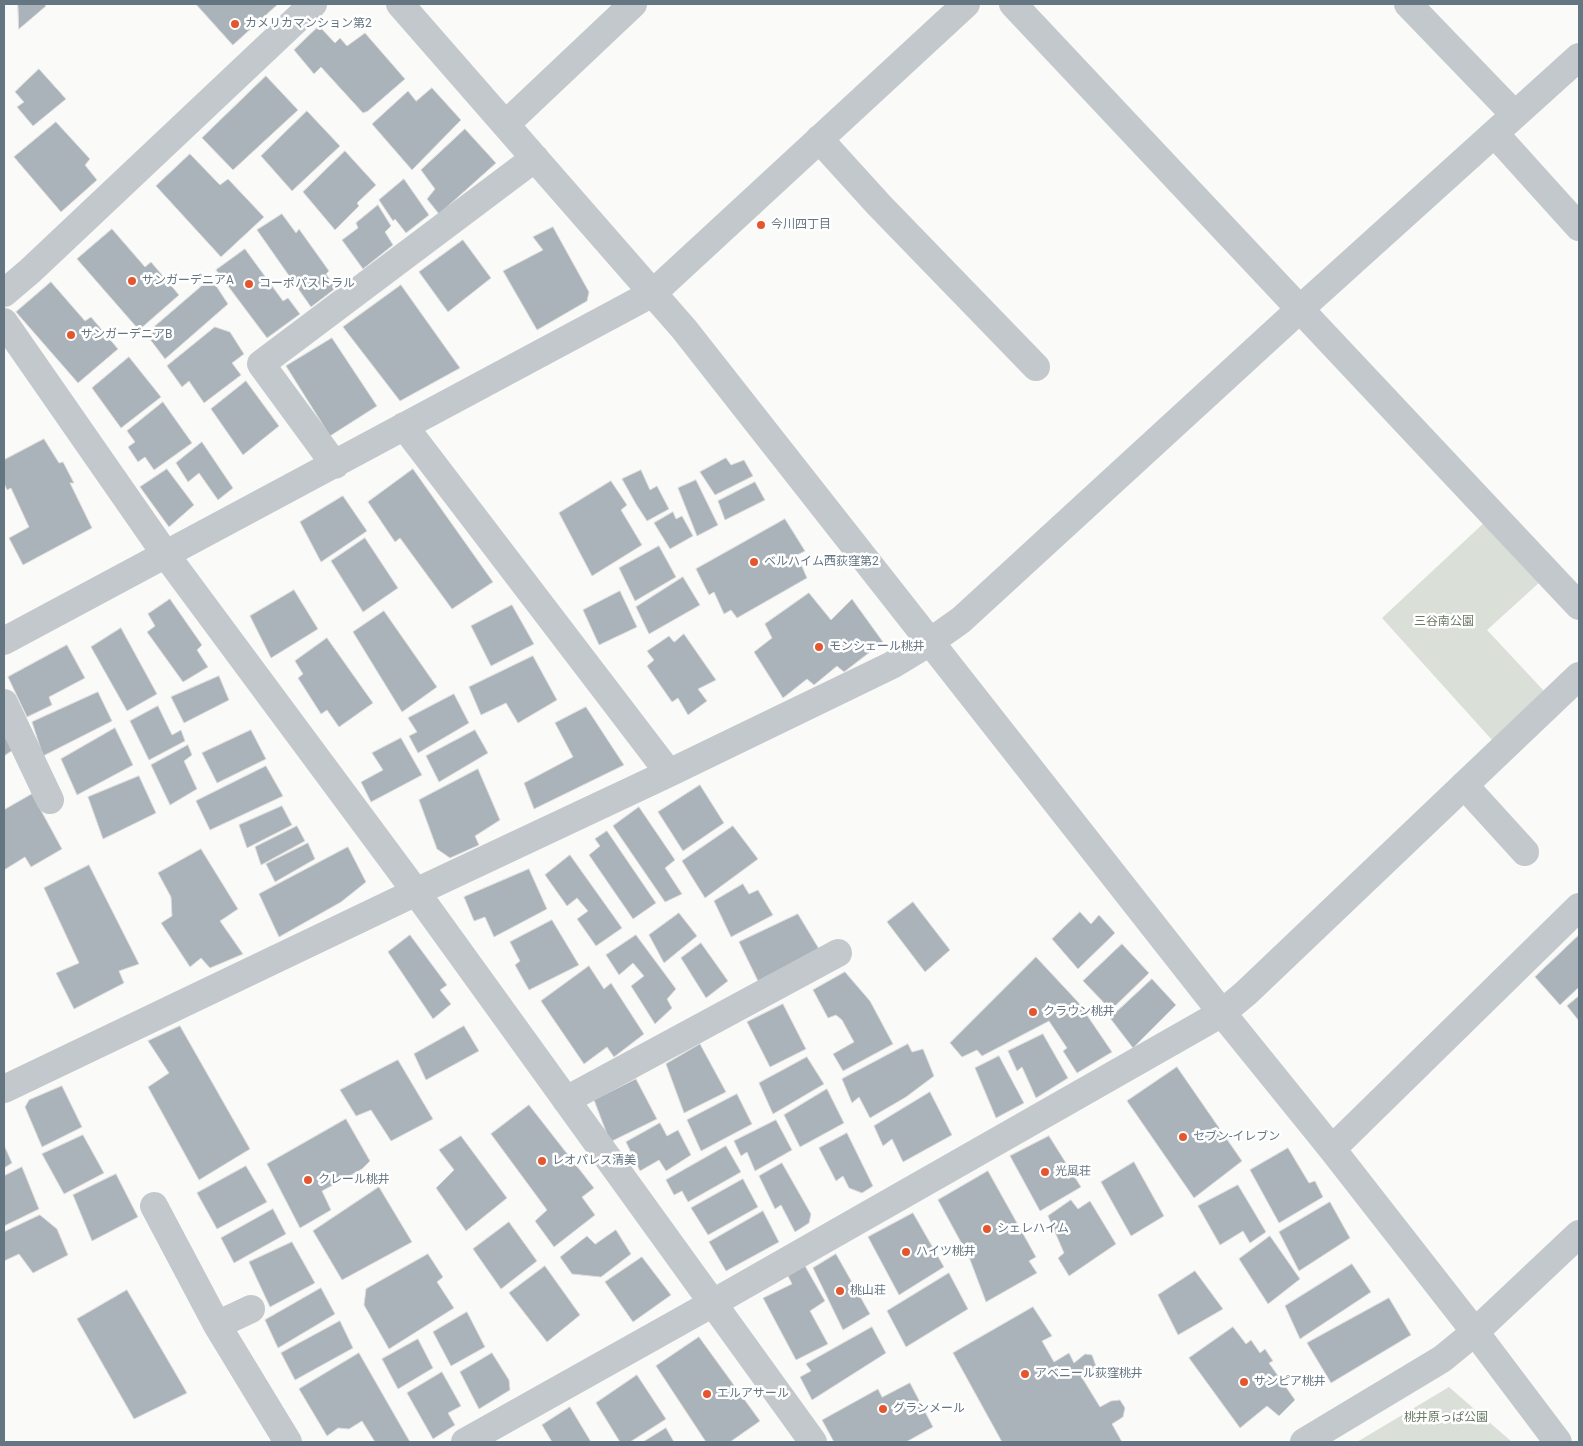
<!DOCTYPE html>
<html>
<head>
<meta charset="utf-8">
<style>
	body { margin:0 }
	#map { position:relative; width:1583px; height:1446px; overflow:hidden; background:#fafaf8; font-family:Roboto,sans-serif }
	canvas { display:block }
	.frame { position:absolute; inset:0; border:5px solid #657683; pointer-events:none }
</style>
</head>
<body>
<div id="map">
<canvas width="1583" height="1446"></canvas>
<div class="frame"></div>
</div>
<script>
const context = document.querySelector('canvas').getContext('2d');
context.lineJoin = 'round';
function fill(path, color) { context.fillStyle = color; context.fill(path, 'evenodd'); }
function trace(path, color, width, dash) { context.strokeStyle = color; context.lineWidth = width; context.lineCap = dash ? 'butt' : 'round'; context.setLineDash(dash || []); context.stroke(path); }
function drawText(font, color, halo, rows, align = 'center') {
  context.font = font + ' Roboto,"Noto Sans JP",sans-serif'; context.lineWidth = 5; context.setLineDash([]); context.textBaseline = 'middle'; context.strokeStyle = halo; context.fillStyle = color; for (const [text, x, y, turn = 0] of rows) {
    context.save(); context.translate(x, y); context.rotate((+turn || 0) * Math.PI / 180); context.textAlign = isNaN(turn) ? turn : align; if (halo) context.strokeText(text, 0, 0); context.fillText(text, 0, 0); context.restore();
  }
}
fill(new Path2D(`
	M1486,521L1540,582L1487,630L1544,691L1492,740L1382,618Z
	M1449,1387L1512,1442H1357Z`), '#dadfd7');
const building = new Path2D(`
	M18,4H44L46,6L19,29Z
	M196,4H278L233,45Z
	M319,26L335,43L340,38L347,46L365,33L405,79L368,111L363,113L321,67L314,74L294,50Z
	M39,69L66,99L33,126L17,107L24,102L15,92Z
	M266,76L298,110L233,170L202,138Z
	M432,88L461,120L412,170L372,124L408,91L416,101Z
	M307,111L340,146L292,191L261,156Z
	M56,122L90,159L85,165L97,180L61,212L14,157Z
	M465,129L496,163L439,214L427,199L435,189L421,170Z
	M345,151L376,185L357,203L359,206L335,230L303,192Z
	M190,154L220,185L228,179L264,217L221,257L156,186Z
	M404,179L429,215L406,233L395,219L393,221L379,200Z
	M378,205L391,226L385,232L393,245L363,269L342,240L358,228L356,223Z
	M282,214L296,233L299,229L329,271L326,274L336,288L311,307L257,230Z
	M553,227L589,292L587,301L537,330L503,271L543,250L533,237Z
	M112,229L145,267L151,262L179,295L139,330L77,259Z
	M463,240L491,278L448,312L419,272Z
	M245,249L283,301L288,298L300,314L267,338L216,270Z
	M211,278L228,304L165,359L146,334Z
	M51,282L85,321L91,317L118,349L78,383L16,312Z
	M401,285L460,368L400,401L343,327Z
	M215,327L230,332L244,354L232,363L241,375L204,403L189,381L182,387L167,366Z
	M332,338L377,406L330,436L286,366Z
	M129,357L161,397L121,428L92,388Z
	M246,381L279,426L243,455L211,409Z
	M163,402L192,443L154,470L145,457L138,462L128,447L135,442L127,431Z
	M44,439L59,463L63,462L74,483H70L92,528L23,565L9,538L29,527L11,488L7,490L4,483V460Z
	M202,442L233,488L218,500L199,473L188,482L176,463Z
	M726,458L731,465L744,460L753,476L715,495L700,472Z
	M167,469L194,505L169,527L140,487Z
	M413,469L493,582L452,609L400,538L395,542L368,502Z
	M641,470L650,490L657,486L669,509L647,521L636,504L622,479Z
	M696,480L718,525L697,536L678,488Z
	M611,481L627,505L621,510L642,545L592,576L559,513Z
	M755,482L765,500L725,520L718,501Z
	M343,496L367,531L321,562L300,522Z
	M673,512L676,519L682,516L693,536L670,549L654,523Z
	M785,519L805,551L797,555L807,578L737,618L731,610L724,614L714,592L709,595L696,569Z
	M365,538L398,588L363,612L331,561Z
	M659,546L676,577L635,601L619,568Z
	M683,577L700,605L649,634L636,607Z
	M294,590L318,629L271,658L250,616Z
	M620,591L637,627L599,645L583,610Z
	M809,593L831,620L852,599L883,642L844,672L837,666L814,685L807,679L783,698L754,652L772,638L765,624Z
	M170,599L202,645L197,650L208,667L183,682L147,632L155,626L148,614Z
	M512,605L534,644L491,666L471,626Z
	M384,611L437,687L402,712L353,632Z
	M121,628L157,694L127,711L91,647Z
	M684,634L716,680L698,689L707,701L688,715L678,698L672,702L647,666L654,660L647,651L669,636L674,642Z
	M327,638L373,703L339,727L327,710L321,714L298,678L303,674L295,661Z
	M67,645L85,678L49,697L52,705L27,717L8,677Z
	M533,656L557,700L518,723L506,703L481,715L469,687Z
	M219,676L229,700L184,723L171,697Z
	M98,692L112,721L43,756L32,722Z
	M454,694L469,723L418,753L409,736L417,732L408,718Z
	M158,706L172,735L181,730L185,741L149,760L130,721Z
	M586,707L624,765L534,809L524,783L573,757L555,723Z
	M115,728L133,765L77,795L61,759Z
	M251,730L266,759L217,783L202,753Z
	M475,730L488,753L439,782L426,756Z
	M4,735L13,750L4,756Z
	M401,738L422,775L371,802L361,782L383,770L372,753Z
	M188,745L192,755L184,761L197,789L170,805L151,765Z
	M266,766L283,796L210,830L196,801Z
	M478,769L500,820L475,836L479,845L450,858L437,849L419,800Z
	M139,776L156,813L103,839L88,797Z
	M700,785L724,823L683,851L658,812Z
	M32,794L62,849L31,867L25,857L4,870V810Z
	M282,806L292,825L247,848L239,825Z
	M639,807L675,860L665,868L682,894L665,902L613,826Z
	M297,826L305,841L261,865L255,847Z
	M733,826L758,859L705,898L682,861Z
	M607,831L656,903L633,919L589,855L600,846L595,839Z
	M308,843L315,859L275,882L266,864Z
	M348,847L366,882L341,902L279,937L259,894Z
	M201,849L238,909L220,921L243,954L210,968L201,958L190,967L161,923L172,916L171,897L158,873Z
	M570,855L622,928L596,946L577,919L588,911L577,898L567,906L545,875Z
	M89,865L139,964L119,971L124,983L74,1009L56,973L79,963L44,888Z
	M529,869L547,909L494,937L485,917L474,921L464,897Z
	M743,884L749,894L758,890L773,915L731,937L714,901Z
	M913,902L950,950L925,972L887,922Z
	M1080,912L1091,924L1099,915L1115,933L1078,969L1052,939Z
	M679,913L697,936L664,963L649,935Z
	M798,914L819,949L758,981L739,942Z
	M552,920L579,965L529,990L515,965L520,961L510,942Z
	M410,935L447,985L440,990L451,1004L433,1019L388,952Z
	M636,935L676,989L667,999L672,1008L655,1024L631,986L644,976L633,963L619,975L606,955Z
	M1579,935V987L1560,1005L1535,977Z
	M701,943L728,981L706,998L681,958Z
	M1122,944L1149,973L1111,1010L1083,981Z
	M1036,957L1078,1002L1112,1052L1077,1073L1063,1051L1067,1048L1049,1021L982,1056L977,1050L962,1057L950,1043Z
	M589,966L604,989L611,983L644,1034L614,1057L607,1047L584,1064L541,1001Z
	M845,972L870,1001L893,1044L843,1071L833,1054L854,1042L842,1020L836,1015L828,1018L813,990Z
	M1152,979L1176,1005L1133,1048L1110,1018Z
	M1579,996V1021L1567,1006Z
	M783,1004L806,1049L770,1067L747,1022Z
	M180,1026L250,1149L199,1180L148,1087L169,1073L148,1041Z
	M464,1026L479,1051L426,1080L414,1054Z
	M1043,1034L1068,1078L1036,1098L1022,1067L1017,1071L1008,1051Z
	M700,1044L726,1092L684,1113L666,1064Z
	M908,1044L912,1052L923,1049L934,1076L906,1097L870,1118L859,1097L852,1103L842,1079Z
	M999,1056L1024,1103L996,1118L975,1068Z
	M807,1057L824,1084L773,1114L759,1083Z
	M398,1060L433,1119L391,1141L371,1110L356,1116L340,1090Z
	M1177,1067L1242,1161L1194,1198L1127,1101Z
	M636,1079L657,1119L610,1142L594,1100Z
	M62,1086L82,1127L42,1147L25,1107L29,1100Z
	M827,1089L844,1123L800,1147L784,1115Z
	M930,1092L952,1135L903,1162L892,1139L883,1146L874,1126Z
	M737,1094L752,1124L701,1151L687,1120Z
	M529,1105L594,1188L582,1197L595,1215L554,1247L535,1221L547,1210L491,1134Z
	M346,1119L370,1161L362,1169L322,1191L331,1210L300,1228L267,1164Z
	M776,1120L792,1150L755,1171L747,1152L741,1156L734,1141Z
	M660,1123L667,1136L678,1130L691,1155L666,1171L659,1160L640,1171L626,1142Z
	M847,1133L873,1186L862,1193L849,1188L843,1176L836,1181L819,1148Z
	M83,1135L104,1173L64,1194L42,1154Z
	M461,1136L507,1198L466,1231L436,1188L454,1170L439,1150Z
	M1049,1136L1081,1187L1040,1211L1010,1156Z
	M4,1145L12,1163L4,1168Z
	M726,1146L741,1172L688,1202L682,1191L674,1195L666,1180Z
	M1288,1148L1309,1183L1315,1181L1323,1197L1279,1223L1250,1170Z
	M1134,1162L1164,1216L1131,1236L1101,1182Z
	M782,1163L811,1214L809,1223L795,1232L781,1205L775,1209L759,1176Z
	M246,1166L267,1202L217,1229L197,1193Z
	M22,1167L39,1209L4,1226V1176Z
	M988,1171L1036,1257L1029,1261L1037,1273L986,1302L969,1257L938,1200Z
	M116,1174L138,1217L92,1241L73,1195Z
	M743,1179L758,1207L708,1235L691,1208Z
	M1238,1185L1266,1232L1250,1243L1243,1231L1220,1245L1198,1206Z
	M379,1187L412,1242L342,1280L313,1231Z
	M1071,1200L1078,1209L1090,1201L1116,1244L1069,1276L1058,1258L1064,1253L1048,1216Z
	M1330,1202L1350,1238L1299,1271L1279,1232Z
	M273,1209L286,1234L234,1263L221,1238Z
	M763,1211L779,1242L726,1271L709,1242Z
	M913,1213L944,1267L899,1295L868,1237Z
	M40,1215L57,1229L68,1255L33,1273L19,1254L4,1261V1232Z
	M509,1222L537,1261L501,1289L473,1249Z
	M616,1230L631,1254L601,1277L572,1274L560,1257L587,1236L595,1244Z
	M1270,1236L1300,1279L1268,1304L1239,1259Z
	M292,1242L315,1283L270,1307L249,1262Z
	M428,1254L443,1277L437,1282L454,1308L389,1349L364,1305L366,1289Z
	M836,1254L870,1314L843,1330L813,1268Z
	M642,1257L671,1295L633,1322L605,1282Z
	M1352,1264L1371,1292L1300,1339L1285,1306Z
	M545,1266L580,1315L547,1342L509,1293Z
	M805,1266L825,1301L810,1311L828,1344L796,1360L763,1298L792,1284L788,1276Z
	M1195,1271L1223,1309L1178,1335L1158,1295Z
	M949,1273L968,1309L906,1347L887,1311Z
	M321,1288L335,1314L278,1348L265,1320Z
	M127,1290L187,1393L134,1419L77,1319Z
	M1389,1298L1411,1335L1331,1383L1307,1343Z
	M1033,1307L1052,1336L1042,1341L1054,1362L1069,1353L1074,1363L1085,1354L1092,1355L1096,1366L1090,1372L1081,1376L1100,1407L1111,1401L1120,1400L1125,1408L1123,1417L1112,1424L1122,1442H1002L953,1353Z
	M467,1312L485,1347L451,1366L433,1332Z
	M340,1321L353,1348L295,1380L281,1353Z
	M872,1327L886,1353L812,1400L800,1377L811,1371L806,1364Z
	M1233,1327L1246,1344L1251,1340L1260,1353L1265,1349L1273,1361L1269,1363L1295,1400L1279,1416L1267,1406L1240,1428L1189,1358Z
	M699,1337L760,1421L730,1442H706L656,1366Z
	M418,1339L433,1368L398,1389L382,1359Z
	M359,1353L410,1442H375L362,1421L349,1429L338,1428L327,1436L299,1389Z
	M492,1353L509,1380L510,1390L479,1409L460,1372Z
	M442,1372L461,1406L448,1413L455,1425L433,1439L407,1393Z
	M637,1375L666,1419L630,1442H620L596,1403Z
	M910,1383L933,1427L906,1442H834L822,1420L878,1389L882,1397Z
	M570,1407L591,1442H552L542,1425Z
	M666,1428L674,1442H643Z`);
fill(building, '#aab3b9');
trace(building, '#dcdcda', 1);
trace(new Path2D(`
	M400,4L684,329L1222,1013L1332,1149L1475,1332L1558,1442
	M1013,4L1579,606
	M1408,4L1515,115
	M506,124L633,4
	M1495,134L1579,227
	M819,139L879,205L1036,367
	M4,293L30,271L313,4
	M4,322L166,555L416,892L813,1442
	M404,426L669,773
	M335,465L261,364L535,158
	M4,641L653,293L966,4
	M4,703L50,800
	M1464,785L1525,852
	M4,1089L416,892L669,773L892,665L930,642L961,620L1300,309L1579,57
	M566,1100L838,953
	M1332,1149L1579,907
	M154,1206L217,1325L288,1442
	M217,1325L251,1309
	M465,1442L713,1303L1222,1013L1246,993L1579,676
	M1304,1442L1442,1359L1475,1332L1579,1234`), '#c3c8cc', 28);
for (const [x, y, r, color] of [
	[235,24,5,"#e4572e"],
	[761,225,5,"#e4572e"],
	[132,281,5,"#e4572e"],
	[249,284,5,"#e4572e"],
	[71,335,5,"#e4572e"],
	[754,562,5,"#e4572e"],
	[819,647,5,"#e4572e"],
	[1033,1012,5,"#e4572e"],
	[1183,1137,5,"#e4572e"],
	[542,1161,5,"#e4572e"],
	[1045,1172,5,"#e4572e"],
	[308,1180,5,"#e4572e"],
	[987,1229,5,"#e4572e"],
	[906,1252,5,"#e4572e"],
	[840,1291,5,"#e4572e"],
	[1025,1374,5,"#e4572e"],
	[1244,1382,5,"#e4572e"],
	[707,1394,5,"#e4572e"],
	[883,1409,5,"#e4572e"]
]) { const dot = new Path2D(); dot.arc(x, y, r, 0, 2 * Math.PI); context.fillStyle = color; context.fill(dot); trace(dot, '#fff', 2); }
drawText('12px', '#657683', '#fff', [
	["カメリカマンション第2",245,24],
	["今川四丁目",771,225],
	["サンガーデニアA",142,281],
	["コーポパストラル",259,284],
	["サンガーデニアB",81,335],
	["ベルハイム西荻窪第2",764,562],
	["モンシェール桃井",829,647],
	["クラウン桃井",1043,1012],
	["セブン-イレブン",1193,1137],
	["レオパレス清美",552,1161],
	["光風荘",1055,1172],
	["クレール桃井",318,1180],
	["シェレハイム",997,1229],
	["ハイツ桃井",916,1252],
	["桃山荘",850,1291],
	["アベニール荻窪桃井",1035,1374],
	["サンピア桃井",1254,1382],
	["エルアサール",717,1394],
	["グランメール",893,1409]
], 'left');
drawText('12px', '#687a64', '#fff', [
	["三谷南公園",1444,622],
	["桃井原っぱ公園",1446,1418]
]);
</script>
</body>
</html>
